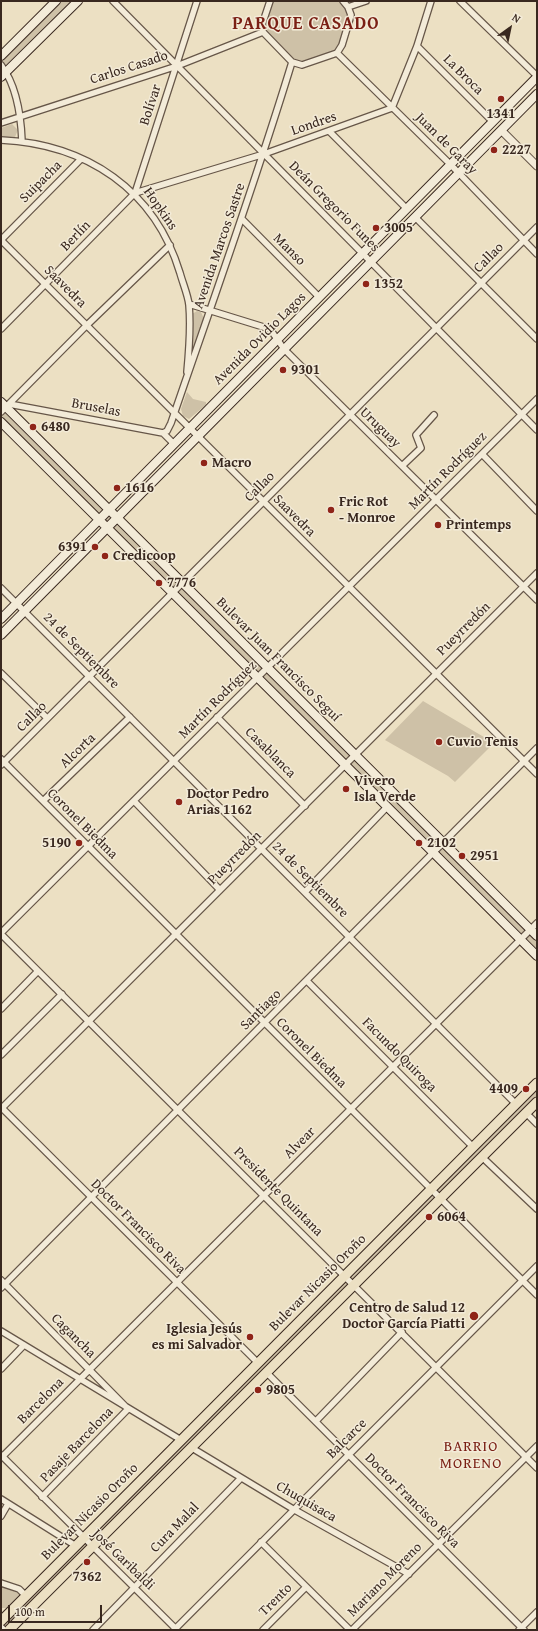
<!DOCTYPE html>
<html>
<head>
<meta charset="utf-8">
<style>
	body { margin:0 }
	#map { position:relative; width:538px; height:1631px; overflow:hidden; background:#ece0c3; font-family:"Gentium Book Plus",serif }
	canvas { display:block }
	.frame { position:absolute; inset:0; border:2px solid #39281f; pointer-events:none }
	.north { position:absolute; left:490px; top:8px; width:40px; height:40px; -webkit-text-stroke:3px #f3ebd8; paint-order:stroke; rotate:33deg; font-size:11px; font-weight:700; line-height:16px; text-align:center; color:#39281f }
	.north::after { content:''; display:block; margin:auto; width:14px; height:18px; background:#39281f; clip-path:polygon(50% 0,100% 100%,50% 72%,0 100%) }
	.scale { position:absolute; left:8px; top:1605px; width:94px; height:18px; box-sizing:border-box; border:2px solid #39281f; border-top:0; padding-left:5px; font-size:12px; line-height:14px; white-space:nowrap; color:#39281f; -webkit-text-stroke:3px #f3ebd8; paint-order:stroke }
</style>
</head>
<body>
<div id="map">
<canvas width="538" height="1631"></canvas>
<div class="frame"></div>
<div class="north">N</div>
<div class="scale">100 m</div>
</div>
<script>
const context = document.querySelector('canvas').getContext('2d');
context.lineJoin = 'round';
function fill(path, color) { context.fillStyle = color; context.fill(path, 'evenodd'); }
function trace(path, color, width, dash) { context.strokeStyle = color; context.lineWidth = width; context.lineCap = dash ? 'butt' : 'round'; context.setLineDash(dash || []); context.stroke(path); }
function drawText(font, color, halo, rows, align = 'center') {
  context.font = font + ' "Gentium Book Plus",serif'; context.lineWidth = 3; context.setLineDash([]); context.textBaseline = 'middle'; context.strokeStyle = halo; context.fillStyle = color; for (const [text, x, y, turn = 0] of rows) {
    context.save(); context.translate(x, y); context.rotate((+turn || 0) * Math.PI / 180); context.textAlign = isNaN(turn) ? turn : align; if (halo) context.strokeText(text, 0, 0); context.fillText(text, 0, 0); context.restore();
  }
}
fill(new Path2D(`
	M56,1H78L1,77V56Z
	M270,1H343L351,15L337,53L302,65L292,62L263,32Z
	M12,124L18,130L15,137H1V128Z
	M197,311L201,312L204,319L193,350L192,314Z
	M187,392L193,399L206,402V405L189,419L183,416L181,409Z
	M1,402L537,936V956L1,422Z
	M423,701L494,743L455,782L448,776L385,740Z
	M537,1083V1102L9,1630H1V1621Z
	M1,1585L20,1594L7,1608H1Z`), '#cec1a7');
const minor = new Path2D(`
	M113,1L537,430
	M270,1L262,25L263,32L292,62L302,65L337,53L342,45L351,15L348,7L343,1
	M460,1L537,76
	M348,7L366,1
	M417,46L493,122
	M337,53L451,165L537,254
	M1,65C17,86 21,116 22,141
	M1,123L177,66L263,32
	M329,131L407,209
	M1,140C87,144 155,190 180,273C183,284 188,295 189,305C191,327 189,351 187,372
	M135,193L264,154L392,108L417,46L431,1
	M416,218L537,339
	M242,219L319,297
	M1,240L537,774
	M1,240L81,159
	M189,304L270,329L284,349L537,600
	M1,329L135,193L197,1
	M9,404L163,433L174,444
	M1,412L86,326L170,245
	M163,433L167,431L171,423C212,303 255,184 292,62
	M482,454L537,511
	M402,466L421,448L416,435L434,415
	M1,588L516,1104
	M1,673L47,718
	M217,717L305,806
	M1,759L537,1295
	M1,765L537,227
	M43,801L130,717
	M134,801L220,890
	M305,892L387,807
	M1,933L537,399
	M1,934L537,1468
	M307,981L473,1147
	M1,1009L38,971
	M1,1055L62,994
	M1,1107L258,1363
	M1,1109L537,573
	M526,1113L537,1124
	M482,1157L537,1209
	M1,1280L128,1409L42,1497
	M1,1288L537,748
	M1,1331L181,1440
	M1,1369L24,1345
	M267,1373L524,1630
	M316,1421L402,1332
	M192,1448L293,1509L409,1574
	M1,1455L177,1630
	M2,1457L537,923
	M1,1499L76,1546
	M1,1516L8,1504
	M261,1542L350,1630
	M1,1583L19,1589L26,1596
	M1,1627L4,1630
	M93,1630L241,1478
	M174,1630L537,1266
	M263,1630L306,1587
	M352,1630L537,1446
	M519,1630L537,1612`);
const tertiary = new Path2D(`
	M502,131L537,166`);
const secondary = new Path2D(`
	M1,56L56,1
	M1,77L78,1
	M1,402L537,936
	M1,422L537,956
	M1,619L537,77
	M1,635L537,94`);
const primary = new Path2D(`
	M1,1621L537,1083
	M9,1630L537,1102`);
trace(minor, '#665648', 8);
trace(tertiary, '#665648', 9);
trace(secondary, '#39281f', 10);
trace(primary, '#39281f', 11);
trace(minor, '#f3ebd8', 5.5);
trace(tertiary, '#f3ebd8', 7);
trace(secondary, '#f3ebd8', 8);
trace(primary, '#ece0c3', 9);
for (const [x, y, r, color] of [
	[501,99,4,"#8f2418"],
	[494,150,4,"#8f2418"],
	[376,228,4,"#8f2418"],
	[366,284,4,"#8f2418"],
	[283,370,4,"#8f2418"],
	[33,427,4,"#8f2418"],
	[204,463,4,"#8f2418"],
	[117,488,4,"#8f2418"],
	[331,510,4,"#8f2418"],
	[438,525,4,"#8f2418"],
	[95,547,4,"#8f2418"],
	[105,556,4,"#8f2418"],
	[159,583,4,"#8f2418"],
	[439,742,4,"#8f2418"],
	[346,789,4,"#8f2418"],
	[179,802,4,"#8f2418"],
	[79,843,4,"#8f2418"],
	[419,843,4,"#8f2418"],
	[462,856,4,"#8f2418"],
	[526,1089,4,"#8f2418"],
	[429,1217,4,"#8f2418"],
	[474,1316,5,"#8f2418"],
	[250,1337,4,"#8f2418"],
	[258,1390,4,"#8f2418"],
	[87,1562,4,"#8f2418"]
]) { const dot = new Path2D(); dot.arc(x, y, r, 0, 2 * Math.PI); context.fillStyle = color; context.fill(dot); trace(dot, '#f3ebd8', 1.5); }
drawText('14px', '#39281f', '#f3ebd8', [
	["Carlos Casado",129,68,-18],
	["La Broca",463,75,45],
	["Bolívar",151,105,-72],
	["Londres",314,124,-19],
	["Juan de Garay",446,144,45],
	["Suipacha",41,182,-45],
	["Deán Gregorio Funes",334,207,45],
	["Hopkins",160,209,55],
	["Berlín",76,236,-46],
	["Avenida Marcos Sastre",220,246,-71],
	["Manso",289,250,45],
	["Callao",489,258,-45],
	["Saavedra",65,287,45],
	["Avenida Ovidio Lagos",260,339,-45],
	["Bruselas",96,408,11],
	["Uruguay",380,428,44],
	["Martín Rodríguez",448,471,-45],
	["Callao",260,487,-45],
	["Saavedra",294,516,45],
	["Pueyrredón",464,629,-45],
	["24 de Septiembre",81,651,45],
	["Bulevar Juan Francisco Seguí",278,660,45],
	["Martín Rodríguez",218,700,-45],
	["Callao",32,717,-45],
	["Alcorta",78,751,-44],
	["Casablanca",270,753,45],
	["Coronel Biedma",82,824,45],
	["Pueyrredón",235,858,-45],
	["24 de Septiembre",310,880,45],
	["Santiago",261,1010,-45],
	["Coronel Biedma",311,1053,45],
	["Facundo Quiroga",399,1055,45],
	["Alvear",300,1143,-45],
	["Presidente Quintana",278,1192,45],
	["Doctor Francisco Riva",138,1227,45],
	["Bulevar Nicasio Oroño",318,1283,-45],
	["Cagancha",73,1336,45],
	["Barcelona",41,1401,-45],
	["Balcarce",347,1439,-45],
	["Pasaje Barcelona",77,1445,-46],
	["Doctor Francisco Riva",412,1501,45],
	["Chuquisaca",306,1502,30],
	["Bulevar Nicasio Oroño",90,1512,-45],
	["Cura Malal",175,1528,-46],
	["José Garibaldi",123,1560,44],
	["Mariano Moreno",385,1580,-45],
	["Trento",276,1600,-45]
]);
drawText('bold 14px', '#39281f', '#f3ebd8', [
	["1341",501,114,"center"],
	["2227",502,150],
	["3005",384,228],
	["1352",374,284],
	["9301",291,370],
	["6480",41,427],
	["Macro",212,463],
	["1616",125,488],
	["Fric Rot",339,502],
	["- Monroe",339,518],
	["Printemps",446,525],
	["6391",87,547,"right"],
	["Credicoop",113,556],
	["7776",167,583],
	["Cuvio Tenis",447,742],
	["Vivero",354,781],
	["Isla Verde",354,797],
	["Doctor Pedro",187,794],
	["Arias 1162",187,810],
	["5190",71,843,"right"],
	["2102",427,843],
	["2951",470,856],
	["4409",518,1089,"right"],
	["6064",437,1217],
	["Centro de Salud 12",465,1308,"right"],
	["Doctor García Piatti",465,1324,"right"],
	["Iglesia Jesús",242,1329,"right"],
	["es mi Salvador",242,1345,"right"],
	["9805",266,1390],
	["7362",87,1577,"center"]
], 'left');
context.letterSpacing = '1px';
drawText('15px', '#7a1f14', '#f3ebd8', [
	["BARRIO",471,1447],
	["MORENO",471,1464]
]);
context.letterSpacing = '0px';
context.letterSpacing = '1px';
drawText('bold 18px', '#7a1f14', '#f3ebd8', [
	["PARQUE CASADO",306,24]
]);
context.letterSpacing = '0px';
</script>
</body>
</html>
